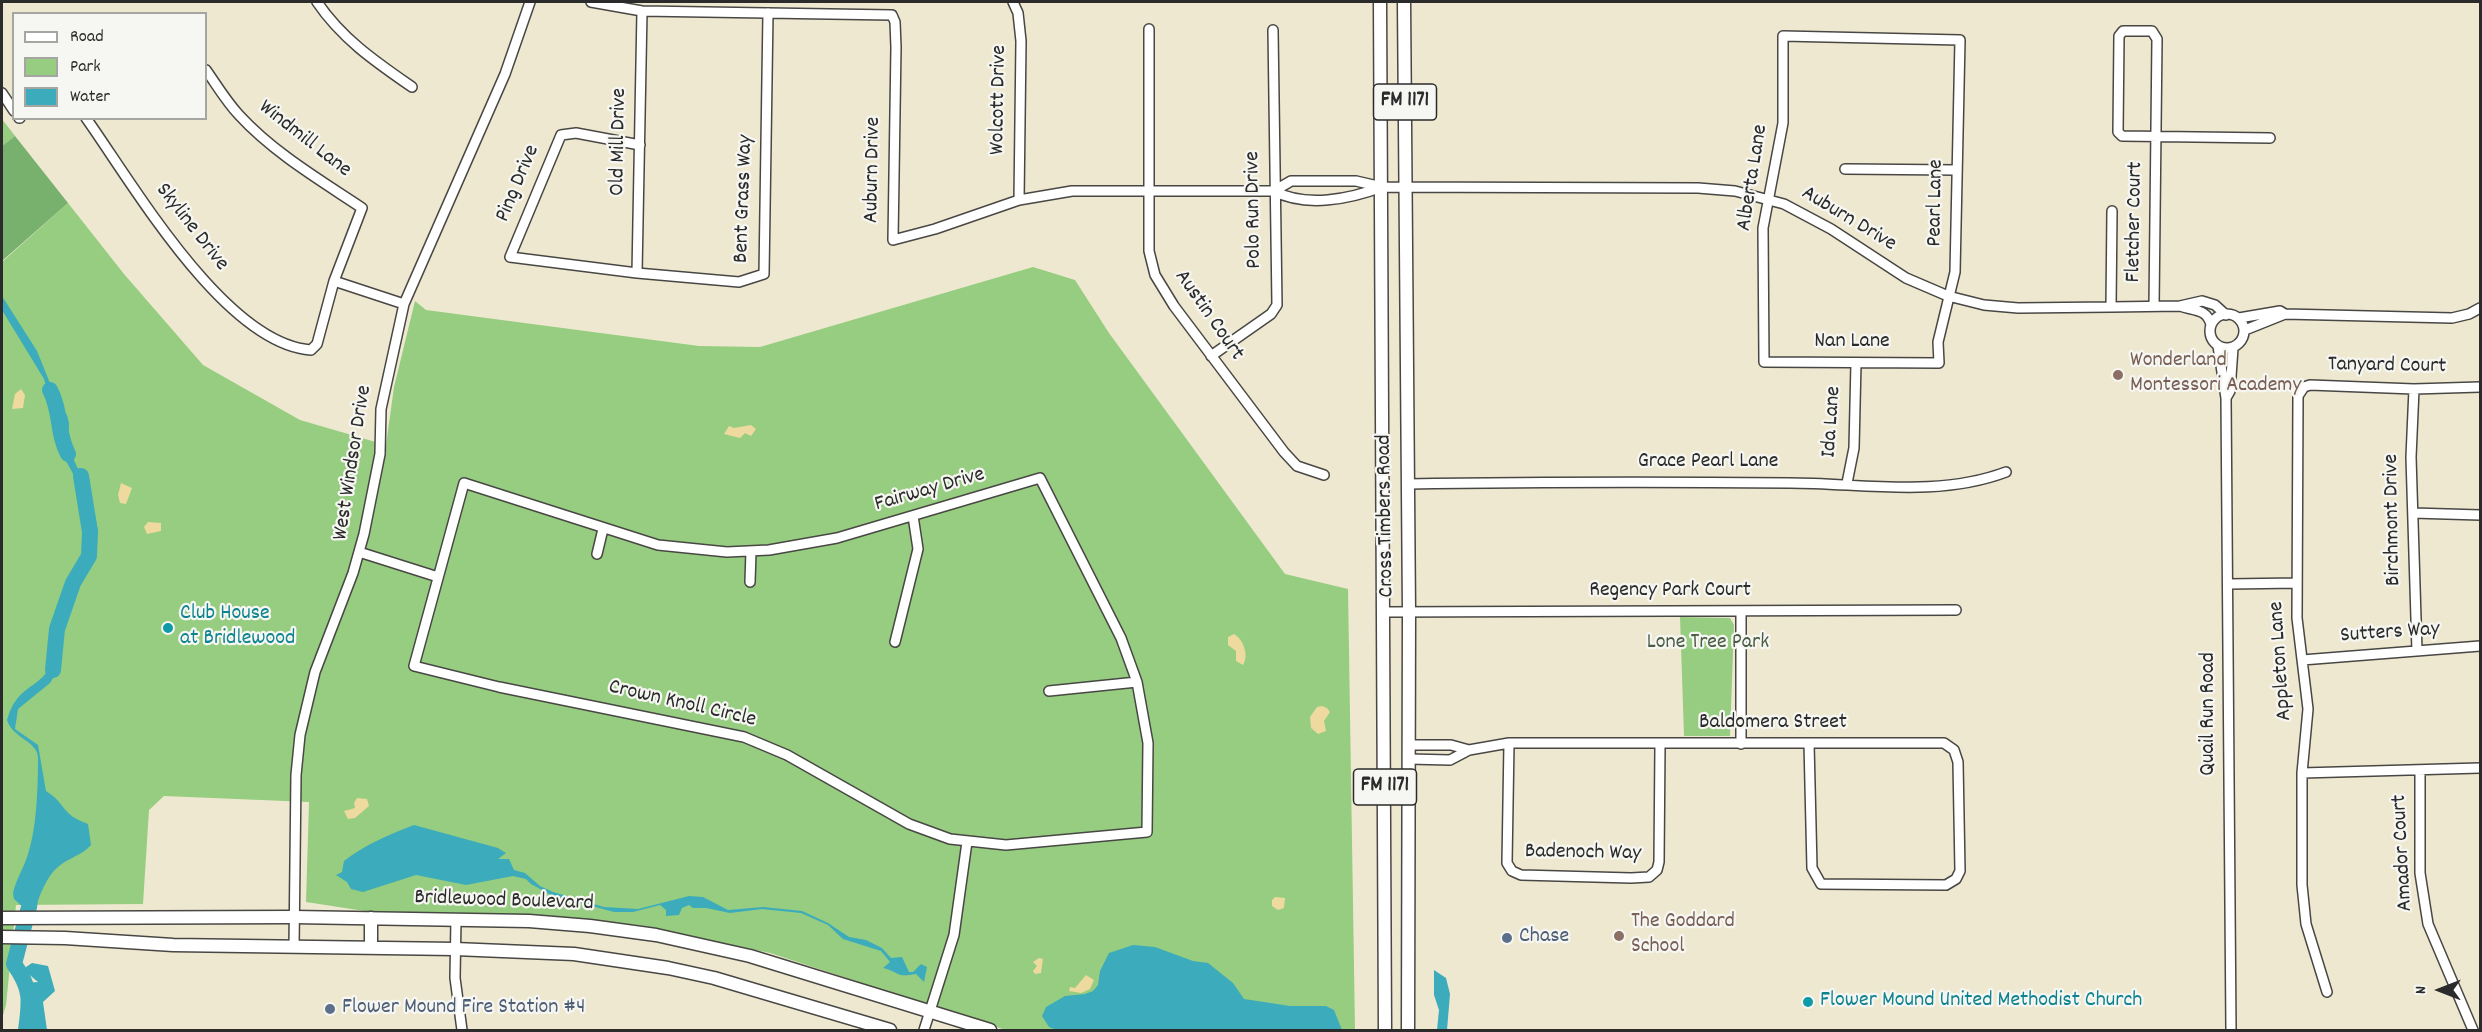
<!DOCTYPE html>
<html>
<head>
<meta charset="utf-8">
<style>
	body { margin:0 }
	#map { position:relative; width:2482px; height:1032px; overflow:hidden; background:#efe8d0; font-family:Dekko,sans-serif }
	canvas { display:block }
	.frame { position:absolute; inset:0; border:3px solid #2b2b2b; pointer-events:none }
	.legend { position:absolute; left:12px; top:12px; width:195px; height:108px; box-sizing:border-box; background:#f6f6f2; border:2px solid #a5a5a2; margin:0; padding:8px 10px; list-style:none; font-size:18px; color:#2b2b2b }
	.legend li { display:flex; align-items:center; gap:12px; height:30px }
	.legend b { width:30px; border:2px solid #a5a5a2 }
	.north { position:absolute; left:2410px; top:960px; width:60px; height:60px; -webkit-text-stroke:4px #f6f6f2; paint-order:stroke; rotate:270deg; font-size:16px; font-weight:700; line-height:24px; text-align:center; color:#2b2b2b }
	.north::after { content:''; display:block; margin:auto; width:21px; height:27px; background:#2b2b2b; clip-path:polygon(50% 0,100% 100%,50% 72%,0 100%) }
</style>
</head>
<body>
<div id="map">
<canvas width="2482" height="1032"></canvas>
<div class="frame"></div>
<ul class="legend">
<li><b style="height:8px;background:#fff"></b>Road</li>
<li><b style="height:16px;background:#96cd80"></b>Park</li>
<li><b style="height:16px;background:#3cabbb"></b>Water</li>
</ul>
<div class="north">N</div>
</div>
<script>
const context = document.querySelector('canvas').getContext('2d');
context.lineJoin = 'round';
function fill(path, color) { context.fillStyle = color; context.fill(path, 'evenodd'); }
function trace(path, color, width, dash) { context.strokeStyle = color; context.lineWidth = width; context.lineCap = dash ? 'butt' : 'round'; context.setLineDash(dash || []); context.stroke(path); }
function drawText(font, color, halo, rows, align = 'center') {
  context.font = font + ' Dekko,sans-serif'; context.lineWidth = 4.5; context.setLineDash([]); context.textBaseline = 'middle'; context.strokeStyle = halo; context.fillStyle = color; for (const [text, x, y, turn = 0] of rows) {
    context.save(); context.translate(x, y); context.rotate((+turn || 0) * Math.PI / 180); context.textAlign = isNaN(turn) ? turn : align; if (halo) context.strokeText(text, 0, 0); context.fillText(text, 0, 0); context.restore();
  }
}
fill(new Path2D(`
	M2,119L15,136L2,146Z
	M68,203L124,274L203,365L300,420L386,445L394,387L415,301L426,310L699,346L760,347L1033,267L1075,280L1109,333L1285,574L1348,589L1355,1030H1006L770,953L638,925L542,917L371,912L306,902L309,802L164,796L149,810L143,904L16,905L6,1005L2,1019V262Z
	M1680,617L1730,618L1734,625L1730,736H1684Z`), '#96cd80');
fill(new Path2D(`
	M15,136L68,203L2,261V146Z`), '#78b06e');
fill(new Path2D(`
	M21,389L25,395L23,408L12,409L15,394Z
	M751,425L756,429L751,436L745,433L740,438L724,434L729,426L734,428Z
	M121,483L132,488L126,504L120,503L118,495Z
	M148,522L161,523V531L147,534L144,527Z
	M1234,634C1244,640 1249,656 1243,665L1236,661V651L1228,645V637Z
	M1322,706L1327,708L1330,712L1324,721L1326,731L1318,734L1311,728L1310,717L1317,707Z
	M357,798L367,799L369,806L355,818L348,819L344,811L355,808L354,803Z
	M1275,897L1285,898L1284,908L1278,910L1272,906V900Z
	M1039,958L1043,959L1041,973L1035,974L1033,971L1037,966L1033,962Z
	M1086,975L1094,980L1090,989L1081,993L1069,991L1070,987L1075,988Z`), '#eeda9e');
fill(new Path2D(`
	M2,296L37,351L58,403L67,415L69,423L68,446L93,504L98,531L93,559L78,586L65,622L55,675L50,683L18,709L15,729L38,745L46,791C67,804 60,814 88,824L91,845C82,855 69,858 59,866C46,877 41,893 35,908H24L14,899L13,893C16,879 24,868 28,854C37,827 38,785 38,758C38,741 12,738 7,720C17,685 37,690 50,667L68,603L80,574L90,560V526L84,494L59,448L62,420L49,397L44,379L2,310Z
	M414,825L498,848L506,853L498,859H509L514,870L525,873L540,886L553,892L604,907L638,909L689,896L703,897L728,910L763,907L802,911L828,923L849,937L866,940L882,948L891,958L902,957L909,972H913L921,964L927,967L924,982L916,974C895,978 900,972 883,968L890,962L881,951L843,939L828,925L801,913L762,909L730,913L706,908H693L689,905L682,908L679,915L666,916V910L660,905L633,912H614L551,895L531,884L526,879L513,876L466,885L416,875L363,892L351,889L347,882L336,875L342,872L344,861C364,845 390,834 414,825Z
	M1133,945L1155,947L1193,961L1208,963L1233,983L1244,999L1290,1006H1326L1334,1010L1342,1030H1057L1049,1027L1042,1016L1046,1007L1065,996L1085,994L1093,991L1098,985L1100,971L1109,953Z
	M32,963L48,966L55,991L43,1002L47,1030H19L23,1025L31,1022L35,1014L31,1004L25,1003L26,983L38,982L25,971L26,967Z
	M1434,970L1446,978L1450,994L1447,1030H1437L1439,1010L1434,995Z`), '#3cabbb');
trace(new Path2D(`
	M50,390C61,410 57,434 68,454
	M53,670L57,629L73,583L89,556L90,532L81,476
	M26,1030C30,1001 32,989 14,964L29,907L32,885`), '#3cabbb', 16);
const minor = new Path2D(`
	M317,2C342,39 376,62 412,87
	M591,2L642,11L892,15L895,22L896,47L893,240L935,229L1019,200L1072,191H1274C1306,208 1350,199 1382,187
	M1013,2L1018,13L1021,41L1019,200
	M1149,29V251L1155,275L1174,306L1284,452L1297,466L1324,475
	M1783,36L1960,40L1955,272L1938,342L1939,363L1764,362L1763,228L1783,123Z
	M2,93L14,111
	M19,118H20
	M86,118C133,184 225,344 311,350L317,344L334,281L362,208C320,180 274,153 239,115C226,101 216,84 206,70
	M640,145L576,133L561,135L510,257L637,273L739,282L764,274L768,13
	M1845,169L1957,170
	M1274,191L1291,181H1356L1382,187L1698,188L1735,191L1784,204L1831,229L1906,278L1948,296L1984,305L2018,308L2111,307L2180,306L2202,301L2215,305L2226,315
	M637,273L642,11
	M334,281L404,304
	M2154,306L2157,39L2152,31H2123L2119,36L2118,132L2122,136L2270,138
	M2180,306C2193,311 2207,308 2211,325
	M2111,307L2112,211
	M2210 331a17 17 0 1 1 34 0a17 17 0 1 1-34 0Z
	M2239,318L2280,311L2285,314L2452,318L2469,314L2480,308
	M2245,330L2285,314
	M2218,346L2226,398L2231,1030
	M1211,356L1271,314L1277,305L1273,30
	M2414,389L2411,457L2417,651
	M2226,398L2230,391L2233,348
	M1040,478L1121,638L1137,682L1148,743L1147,832L1006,845L950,839L909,824L787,755L744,737L499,687L414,666L464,483L658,545L727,552L769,550L837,538Z
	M1847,483L1854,448L1856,363
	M1408,484C1535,482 1663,482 1790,483C1861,483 1937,498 2006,472
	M2413,513L2480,515
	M359,552L438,577
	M597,554L603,529
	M750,582L751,551
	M2229,584L2297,583
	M1741,611V744
	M1385,612L1956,610
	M895,642L918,549L913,516
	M2302,660L2480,646
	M1049,691L1137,682
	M1509,743L1507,863L1512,871L1521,875L1631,878L1649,877L1657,870L1659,862L1660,745
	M1469,750L1509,743H1944L1954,750L1958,762L1960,871L1956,879L1946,885L1821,884L1812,868L1809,743
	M1409,759L1450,760L1469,750L1451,745H1409
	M2420,771V873L2428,924L2473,1030
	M2302,773L2480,768
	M456,919L455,978L462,1030
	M294,947L296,775L300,735L315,672L353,573L364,534L380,454L381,409L404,304L505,74L530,2
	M2327,992L2306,924L2302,885V773L2308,709L2297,618L2298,396L2304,387L2310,385L2414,389L2480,387
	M924,1030L954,935L967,842`);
const major = new Path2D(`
	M1380,2L1385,1030
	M1404,2L1409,613L1408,1030
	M2,918L294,917L529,921L590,926L656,935L750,956L990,1030
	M371,918V948
	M2,937L65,938L173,945L455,949L574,954L668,968L714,978L890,1030`);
trace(minor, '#484744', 12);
trace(major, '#484744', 15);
trace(minor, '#fff', 9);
trace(major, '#fff', 12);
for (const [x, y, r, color] of [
	[2118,375,6,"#8d6e63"],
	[168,628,6,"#0f9aa8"],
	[1619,936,6,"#8d6e63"],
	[1507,938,6,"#5c6f8a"],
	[1808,1002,6,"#0f9aa8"],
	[330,1009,6,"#5c6f8a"]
]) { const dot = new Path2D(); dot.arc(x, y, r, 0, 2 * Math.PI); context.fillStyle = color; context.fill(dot); trace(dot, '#f6f6f2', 2); }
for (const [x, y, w] of [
	[1405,102,63],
	[1385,787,63]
]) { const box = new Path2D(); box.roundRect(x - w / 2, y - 18, w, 36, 4.5); context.fillStyle = '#f6f6f2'; context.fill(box); trace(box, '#2b2b2b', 1.5); }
drawText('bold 21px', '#2b2b2b', null, [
	["FM 1171",1405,102],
	["FM 1171",1385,787]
]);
drawText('22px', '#2b2b2b', '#f6f6f2', [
	["Wolcott Drive",1000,100,-89],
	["Windmill Lane",304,140,38],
	["Old Mill Drive",620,142,-89],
	["Auburn Drive",874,170,-89],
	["Alberta Lane",1754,178,-81],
	["Ping Drive",519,184,-67],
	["Bent Grass Way",745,199,-88],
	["Pearl Lane",1937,203,-89],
	["Polo Run Drive",1255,210,-91],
	["Auburn Drive",1848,220,31],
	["Fletcher Court",2136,222,-89],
	["Skyline Drive",191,228,52],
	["Austin Court",1208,316,55],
	["Nan Lane",1852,343],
	["Tanyard Court",2387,367,1],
	["Ida Lane",1833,422,-86],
	["West Windsor Drive",354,463,-81],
	["Grace Pearl Lane",1708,463],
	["Fairway Drive",930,491,-16],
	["Cross Timbers Road",1387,516,-91],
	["Birchmont Drive",2394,520,-91],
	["Regency Park Court",1670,592],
	["Sutters Way",2390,634,-4],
	["Appleton Lane",2282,661,-94],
	["Crown Knoll Circle",682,705,13],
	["Quail Run Road",2210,714,-90],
	["Baldomera Street",1773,724],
	["Amador Court",2404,853,-93],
	["Badenoch Way",1583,854,1],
	["Bridlewood Boulevard",504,902,2]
]);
drawText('22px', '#785e54', '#f6f6f2', [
	["Wonderland",2130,362],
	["Montessori Academy",2130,387],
	["The Goddard",1631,923],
	["School",1631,948]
], 'left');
drawText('22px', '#0d838f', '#f6f6f2', [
	["Club House",180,615],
	["at Bridlewood",180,640],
	["Flower Mound United Methodist Church",1820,1002]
], 'left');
drawText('22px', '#4b5c44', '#f6f6f2', [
	["Lone Tree Park",1708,644]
]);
drawText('22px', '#4e5e75', '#f6f6f2', [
	["Chase",1519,938],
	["Flower Mound Fire Station #4",342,1009]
], 'left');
</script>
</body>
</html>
